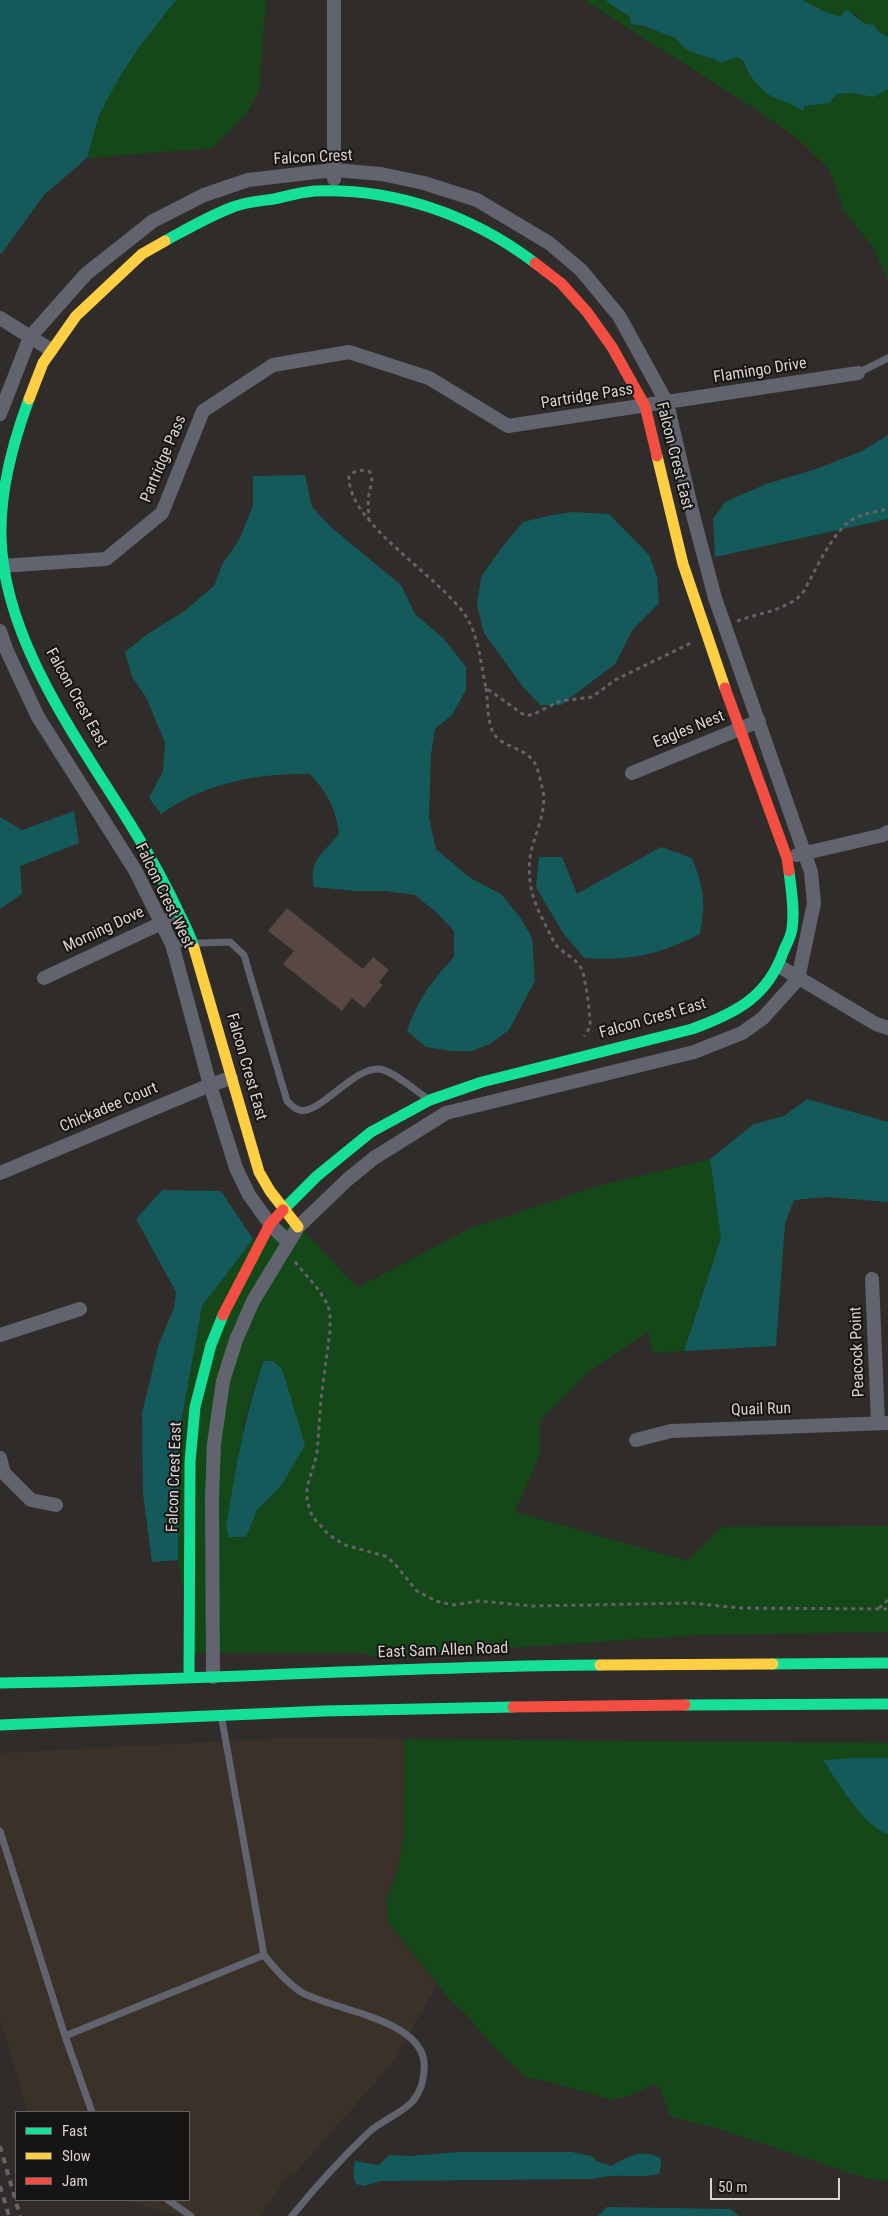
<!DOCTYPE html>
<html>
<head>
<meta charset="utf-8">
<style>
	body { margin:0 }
	#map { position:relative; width:888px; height:2216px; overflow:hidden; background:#2f2c29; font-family:"Roboto Condensed",sans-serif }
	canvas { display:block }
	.legend { position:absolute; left:15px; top:2111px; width:175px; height:90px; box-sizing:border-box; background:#171513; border:1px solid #64615f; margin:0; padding:6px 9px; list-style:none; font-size:15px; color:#d7d4d1 }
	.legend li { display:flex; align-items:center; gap:10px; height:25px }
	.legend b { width:25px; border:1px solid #64615f }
	.scale { position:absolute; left:710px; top:2178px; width:130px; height:22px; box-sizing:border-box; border:2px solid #d7d4d1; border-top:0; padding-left:6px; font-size:15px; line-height:18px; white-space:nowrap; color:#d7d4d1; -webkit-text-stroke:4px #171513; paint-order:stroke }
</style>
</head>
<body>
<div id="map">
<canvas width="888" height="2216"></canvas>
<ul class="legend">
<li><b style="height:6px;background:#16e098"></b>Fast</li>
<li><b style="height:6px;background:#ffcf43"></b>Slow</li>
<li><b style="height:6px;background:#f24e42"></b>Jam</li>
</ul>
<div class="scale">50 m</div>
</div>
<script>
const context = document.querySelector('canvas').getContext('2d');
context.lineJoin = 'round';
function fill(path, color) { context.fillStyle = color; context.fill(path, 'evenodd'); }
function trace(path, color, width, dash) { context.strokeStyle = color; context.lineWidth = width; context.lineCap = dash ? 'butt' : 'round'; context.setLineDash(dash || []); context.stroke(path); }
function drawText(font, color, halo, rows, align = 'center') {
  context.font = font + ' "Roboto Condensed",sans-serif'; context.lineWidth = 4; context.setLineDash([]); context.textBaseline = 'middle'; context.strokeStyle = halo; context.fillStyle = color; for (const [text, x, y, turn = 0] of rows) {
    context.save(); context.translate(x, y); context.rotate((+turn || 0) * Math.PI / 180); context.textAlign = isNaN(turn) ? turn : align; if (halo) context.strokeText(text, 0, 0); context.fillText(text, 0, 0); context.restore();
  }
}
fill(new Path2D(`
	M287,1738L405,1739L404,1833L398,1869L386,1900L389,1923L437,1984L396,2059L293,2176L288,2175L261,2216H181L122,2200H189V2112H28L0,2019V1753Z`), '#3a3128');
fill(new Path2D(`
	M176,0H266L259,90L247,113L212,148L87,158C91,144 94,130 99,117C114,74 148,36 176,0Z
	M584,0H607V2L630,18L631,24L664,33L669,37L678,39L700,56H708L721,63L736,57L743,60C751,89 781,95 803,111L805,106L822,104L837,94L851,93L874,97L888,89V281L873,247L845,212L829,169L797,138L760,112Z
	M804,0H888V37L879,32L874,25C865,25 861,23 856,15L843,12L840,17L823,11Z
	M710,1159L721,1238L684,1351L653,1353L648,1330L642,1336L591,1370L540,1420V1454L515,1512L687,1561L722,1527L888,1526V1632L698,1635L375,1657L365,1653H195L178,1560V1440L202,1306L253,1239L296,1222L357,1288L469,1229L598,1186ZM264,1361L281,1486L257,1510L243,1427L252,1395Z
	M405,1739L888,1743V1758L824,1760L880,1831L888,1834V2181L865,2178L719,2129L670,2116L660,2088L653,2084L639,2092L613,2100L546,2081L527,2078L491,2044L466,2014L452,2002L389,1923L386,1900L398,1869L404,1833Z`), '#154818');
fill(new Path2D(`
	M0,0H176L140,46L119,78L99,115L87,158L44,195L2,253H0Z
	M607,0H803L823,11L840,17L846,9C856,16 861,25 874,25L879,32L888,37V89L874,97L851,93L837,94L829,103L805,106L803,111C793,104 784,102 773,97C760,91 747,73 743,60L736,57L721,63C706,53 687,57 677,39L647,27L631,24L630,17L607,2Z
	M888,435V519L715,557L713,519L725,502L766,484L816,469L862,451Z
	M305,475L312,507L332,528L401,585L415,614L444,639L466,667V690L452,715L435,729L431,754L429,817L436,849L470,878L501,894L520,917L532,938L535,981L509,1030L490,1044L472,1051H452L426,1047L407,1031C419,998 431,982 454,957V931L437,913L415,895L385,891H356L314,887C308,859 324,854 339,833C335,807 328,794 310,774C257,773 205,783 161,814L149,798L163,771L165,743L146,697L132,677L125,652L146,635L183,612L214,586L223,563L239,540L253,506V476Z
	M573,512L609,514L649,555L657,576L659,603L633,629L615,664L561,705H540L523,687L484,633L477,605L481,577L500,550L523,522L552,515Z
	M74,811L79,843L20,866L22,894L0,909V817L22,830Z
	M661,847L692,858C704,889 706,902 700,934C657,955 633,961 584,958L563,933L536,887L539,857H562L577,894Z
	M807,1099L888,1122V1202L827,1197L794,1200L785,1223L776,1346L684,1351L721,1238L710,1159L754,1124L784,1116Z
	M162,1190L221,1191L253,1239L202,1306L178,1440V1560L152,1562L143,1494L142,1413L159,1343L174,1308L176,1292L136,1219Z
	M264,1361H273L282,1369L305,1445L281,1486L257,1510L246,1537H229L226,1527C236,1469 244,1416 264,1361Z
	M855,1758H888V1834C863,1826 838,1782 823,1760Z
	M458,2152H572L591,2156L597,2161L611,2166C629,2156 641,2148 660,2158L661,2166L659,2174C637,2179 615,2172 593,2179L381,2181L364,2186L356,2184C353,2176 353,2169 355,2161L379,2165L389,2155L410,2156Z
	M607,2207L730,2209L739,2216H598Z`), '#155a5a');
fill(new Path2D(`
	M287,908L363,969L373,957L389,970L379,982L383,985L364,1008L352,998L342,1011L283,964L294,951L268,931Z`), '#594744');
trace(new Path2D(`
	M369,521L368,499L372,480L370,472C362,469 355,470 349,476C347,524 443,578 467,618C479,638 481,665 486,688L524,715H532L560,701L592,697L615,680L691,643
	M737,621C759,613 785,611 802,594C815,572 830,536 850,521C861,514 875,512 888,509
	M486,688C488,701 487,718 492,730C499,748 524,746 534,762C538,768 540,779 542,787C549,811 533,835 530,858C526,894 540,913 555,944C562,953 576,958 581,968C585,973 591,1019 590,1026C589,1030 586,1033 584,1036
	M295,1262L318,1289L328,1305L330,1314V1331L321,1399L317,1454L307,1487V1501L312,1516L329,1535L345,1545L385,1556L394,1563L417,1591L436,1601L453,1605L479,1601L532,1606L691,1603L740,1608L888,1609
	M879,1608L888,1600`), '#626269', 3, [4, 4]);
trace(new Path2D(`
	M858,373L888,358
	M172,944L230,942L244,955L287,1101C290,1104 295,1109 299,1110C319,1116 353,1067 379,1069C392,1070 416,1091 428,1099
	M222,1720L264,1955C275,1969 286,1982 301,1992C333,2011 430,2019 424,2070C423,2082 421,2091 413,2101C401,2114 382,2120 369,2132C342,2158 316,2186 292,2216
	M0,1831L65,2036L92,2112
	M65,2036L264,1955
	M168,2200L191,2216`), '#61636f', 7);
trace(new Path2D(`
	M334,179V0
	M0,318L51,350
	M0,414L30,337L86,274L153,221L204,195L248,180L334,170L381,174L424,183L477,200L549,243L581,270L619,316L667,403L693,515L715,598L811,872L814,903L798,979L763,1018L742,1033L694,1052L446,1113L374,1158L347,1180L298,1227L253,1301L236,1340L223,1381L214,1444L212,1497L213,1677
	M0,566L106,559L162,513L203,411L273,365L349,352L429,378L508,426L858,373
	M0,631L6,649L38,717L135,870L172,944L210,1085L236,1168L249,1195L270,1224L288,1242
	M632,773L759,721
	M797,855L883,835L888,832
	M779,966L876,1024L888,1028
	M44,978L168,920
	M0,1173L210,1085L231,1078
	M872,1279L878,1423
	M0,1335L80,1309
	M636,1440L671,1431L888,1423
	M0,1458L4,1473L31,1500L56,1505`), '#61636f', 14);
trace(new Path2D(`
	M165,241C187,229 209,216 233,207C245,202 260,201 274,199C287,196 301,192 315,191C395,188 472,215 535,263
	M29,399C13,442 0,490 1,536C3,640 79,741 132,827C150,856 166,885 181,917C186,927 191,937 194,948
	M283,1210L317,1176L371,1132L430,1100L482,1082L692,1029C736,1013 768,997 784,950C787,944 791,936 792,929C795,910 791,889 789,871
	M773,1664L888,1663
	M189,1678L190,1462L195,1407L211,1345L223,1315
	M0,1683C200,1681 400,1666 600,1665
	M685,1705L888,1704
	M0,1725L324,1711L513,1707`), '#16e098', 11);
trace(new Path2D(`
	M29,399L43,363L76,316L142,254L165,241
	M657,456L683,564L725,688
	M194,948L259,1172L270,1191L298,1227
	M600,1665L773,1664`), '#ffcf43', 11);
trace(new Path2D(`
	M535,263L561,283L587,312L612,347L645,406L657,456
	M725,688L787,858L789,871
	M223,1315L270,1224L283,1210
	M513,1707L685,1705`), '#f24e42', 11);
trace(new Path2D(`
	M0,2146L20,2216
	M0,2186L9,2216`), '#656369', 4, [6, 6]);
drawText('16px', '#d7d4d1', '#171513', [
	["Falcon Crest",313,158,-3],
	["Flamingo Drive",760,371,-9],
	["Partridge Pass",587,397,-9],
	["Falcon Crest East",674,456,76],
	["Partridge Pass",164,459,-67],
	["Falcon Crest East",76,698,61],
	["Eagles Nest",689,730,-22],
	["Falcon Crest West",164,896,64],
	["Morning Dove",104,930,-25],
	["Falcon Crest East",653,1019,-16],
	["Falcon Crest East",246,1067,74],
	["Chickadee Court",109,1108,-23],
	["Peacock Point",858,1352,-92],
	["Quail Run",761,1410,-2],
	["Falcon Crest East",175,1477,-88],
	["East Sam Allen Road",443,1651,-2]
]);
</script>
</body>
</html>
